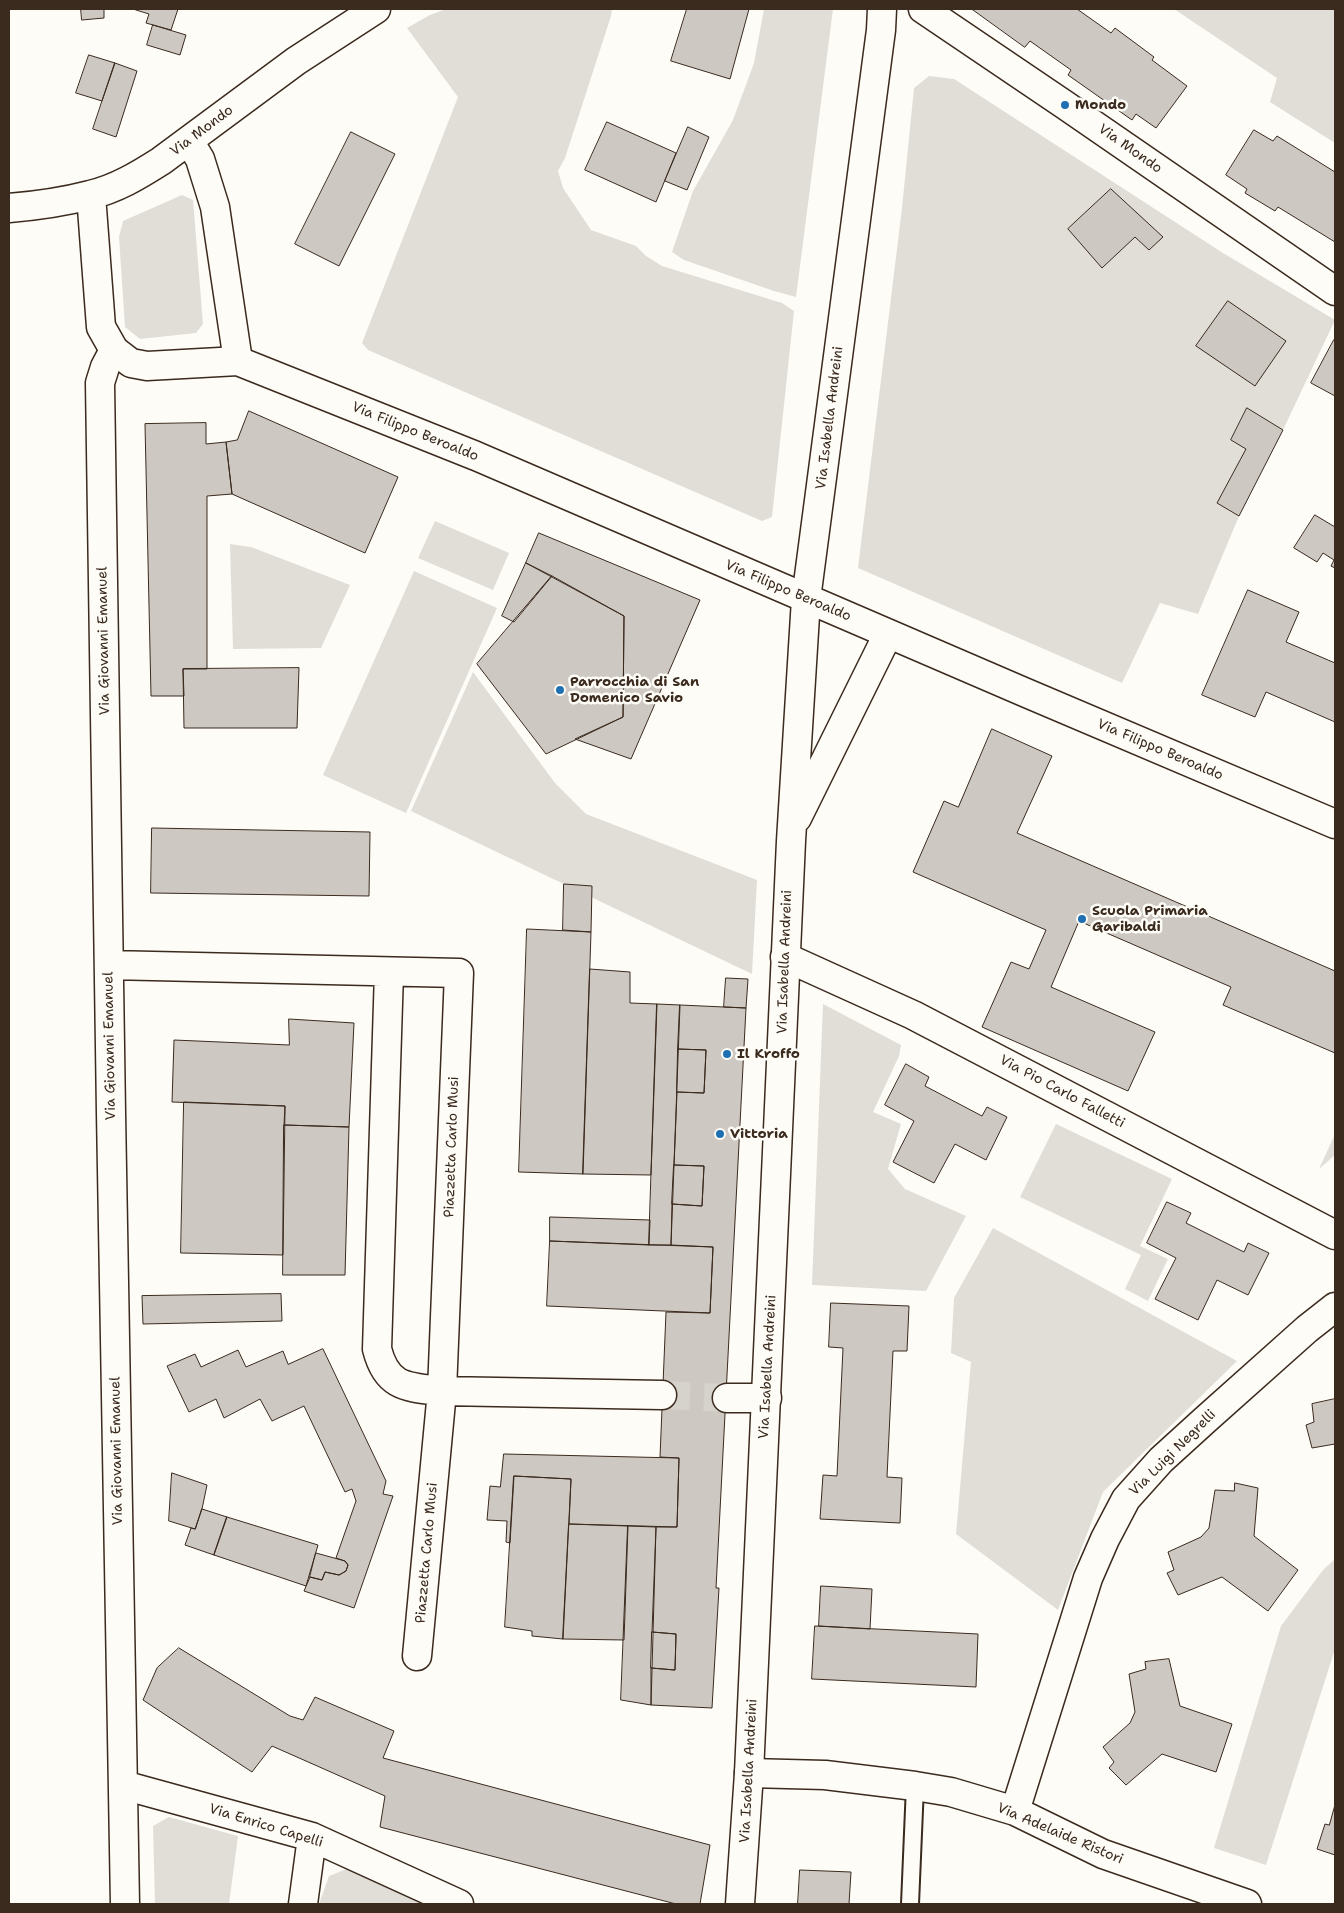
<!DOCTYPE html>
<html>
<head>
<meta charset="utf-8">
<style>
	body { margin:0 }
	#map { position:relative; width:1344px; height:1913px; overflow:hidden; background:#fdfcf7; font-family:"Shantell Sans",sans-serif }
	canvas { display:block }
	.frame { position:absolute; inset:0; border:10px solid #3b2a1e; pointer-events:none }
</style>
</head>
<body>
<div id="map">
<canvas width="1344" height="1913"></canvas>
<div class="frame"></div>
</div>
<script>
const context = document.querySelector('canvas').getContext('2d');
context.lineJoin = 'round';
function fill(path, color) { context.fillStyle = color; context.fill(path, 'evenodd'); }
function trace(path, color, width, dash) { context.strokeStyle = color; context.lineWidth = width; context.lineCap = dash ? 'butt' : 'round'; context.setLineDash(dash || []); context.stroke(path); }
function drawText(font, color, halo, rows, align = 'center') {
  context.font = font + ' "Shantell Sans",sans-serif'; context.lineWidth = 5; context.setLineDash([]); context.textBaseline = 'middle'; context.strokeStyle = halo; context.fillStyle = color; for (const [text, x, y, turn = 0] of rows) {
    context.save(); context.translate(x, y); context.rotate((+turn || 0) * Math.PI / 180); context.textAlign = isNaN(turn) ? turn : align; if (halo) context.strokeText(text, 0, 0); context.fillText(text, 0, 0); context.restore();
  }
}
fill(new Path2D(`
	M446,9H612L611,16L565,158L558,171L563,188L591,230L636,246L646,256L662,266L782,303L794,311L772,517L762,521L368,350L362,343L458,97L407,28L430,15Z
	M764,9H833L796,297L774,291L684,260L672,252L693,191L733,120L754,63Z
	M1174,9H1335V143L1270,102L1277,78Z
	M929,76L954,79L1223,253L1335,320L1283,430L1247,408L1231,440L1246,449L1217,503L1239,516L1198,614L1160,603L1122,683L858,568L902,208L914,88Z
	M182,195L193,200L203,324L196,333L140,339L125,327L119,237L123,221Z
	M435,521L509,553L493,590L418,558Z
	M230,544L251,547L350,585L321,648L233,649Z
	M414,571L497,608L406,813L323,775Z
	M473,672L555,783L586,814L757,880L752,974L411,811Z
	M823,1004L901,1045L899,1056L873,1112L901,1124L888,1169L905,1189L966,1216L926,1291L812,1285Z
	M1056,1124L1172,1179L1140,1246L1168,1259L1148,1301L1125,1289L1141,1255L1020,1197Z
	M1335,1134V1155L1319,1169Z
	M993,1228L1237,1361L1103,1492L1058,1610L956,1534L971,1362L951,1353L954,1298Z
	M1335,1559V1649L1266,1865L1214,1848L1281,1626L1323,1570Z
	M169,1817L238,1836L229,1904H155L153,1826Z
	M349,1868L421,1904H319L329,1876Z`), '#e1ded7');
const building = new Path2D(`
	M81,9H104V18L82,20Z
	M137,9H178L171,30L146,23L149,14L136,10Z
	M687,9H749L730,79L671,61Z
	M972,9H1077L1111,33L1115,28L1154,57L1152,60L1187,86L1156,128L1136,114L1132,120L1068,75L1071,70L1030,41L1025,47Z
	M153,25L186,35L180,55L147,45Z
	M89,55L115,63L102,101L76,93Z
	M115,63L137,71L116,137L93,129Z
	M607,122L676,153L656,202L585,170Z
	M688,127L709,137L687,190L665,181Z
	M1254,130L1273,141L1277,136L1335,172V242L1278,207L1275,211L1245,193L1247,189L1226,175Z
	M351,132L395,154L339,266L295,244Z
	M1111,189L1163,237L1149,250L1135,237L1102,268L1068,229Z
	M1228,301L1286,341L1255,386L1196,346Z
	M1334,340L1335,341V396L1311,383Z
	M1247,408L1283,430L1239,516L1217,503L1246,449L1231,440Z
	M249,411L398,477L365,553L232,494L226,442L237,440Z
	M206,423V444L226,442L232,494L207,496V669H183L184,696H151L145,424Z
	M1315,515L1335,527V568L1331,566L1334,560L1323,553L1317,562L1294,548Z
	M539,533L700,600L631,759L575,739L623,717L624,616L526,563Z
	M526,563L552,576L514,622L502,616Z
	M552,576L624,616L623,717L546,754L477,664Z
	M1248,590L1299,612L1286,642L1335,663V722L1266,692L1255,717L1202,695Z
	M299,668L297,728H184L183,669Z
	M992,729L1052,756L1017,833L1335,971V1053L1223,1005L1231,987L1079,921L1051,987L1155,1032L1128,1091L982,1027L1011,962L1029,969L1046,930L913,872L944,801L958,807Z
	M152,828L370,832L369,896L151,893Z
	M564,884L592,886L591,932L563,930Z
	M527,929L591,932L583,1174L519,1172Z
	M590,969L630,972V1003L657,1004L651,1175L583,1174Z
	M726,978L748,979L746,1008L724,1007Z
	M657,1004L680,1005L671,1245H649Z
	M680,1005L746,1008L716,1588H719L712,1708L651,1705V1668L675,1670L676,1634L652,1632L656,1527H677L679,1458L660,1457L666,1312L710,1313L713,1247L671,1245L672,1204L702,1206L704,1166L674,1165L677,1092L704,1093L706,1050L678,1049Z
	M289,1019L354,1023L349,1127L284,1125L285,1106L172,1102L174,1040L289,1045Z
	M678,1049L706,1050L704,1093L677,1092Z
	M906,1064L929,1077L925,1086L982,1116L987,1107L1007,1117L986,1160L955,1144L934,1183L893,1162L914,1121L885,1105Z
	M184,1102L285,1106L283,1255L181,1253Z
	M284,1125L349,1127L345,1275H283Z
	M674,1165L704,1166L702,1206L672,1204Z
	M1167,1202L1191,1213L1186,1223L1244,1252L1248,1243L1269,1253L1248,1295L1217,1280L1198,1320L1155,1299L1176,1258L1147,1243Z
	M550,1217L650,1220L649,1245L550,1241Z
	M550,1241L713,1247L710,1313L547,1306Z
	M281,1294L282,1321L143,1324L142,1296Z
	M831,1303L909,1306L907,1351H893L887,1477L902,1478L900,1523L820,1519L823,1475L837,1476L843,1348L829,1347Z
	M323,1349L386,1481L383,1494L393,1496L354,1608L304,1591L310,1577L322,1580L325,1572L339,1575L346,1571L348,1565L345,1561L336,1558L356,1501L352,1489L345,1492L304,1406L272,1421L260,1399L224,1418L216,1399L189,1412L167,1366L195,1354L201,1367L238,1350L246,1367L283,1351L288,1364Z
	M1335,1399V1444L1312,1448L1306,1425L1314,1422L1312,1404Z
	M504,1454L679,1458L677,1527L569,1524L571,1479L514,1476L510,1543L506,1542L507,1521L487,1520L490,1486L500,1487Z
	M172,1473L207,1485L202,1509L195,1529L169,1521Z
	M514,1476L571,1479L563,1639L532,1636V1631L505,1627Z
	M1235,1483L1258,1488L1254,1536L1298,1570L1268,1611L1222,1577L1178,1595L1167,1573L1174,1570L1168,1552L1201,1537L1209,1528L1215,1490L1234,1491Z
	M202,1509L227,1517L214,1555L185,1545L191,1528L195,1529Z
	M227,1517L318,1545L306,1586L214,1555Z
	M569,1524L628,1526L624,1640L563,1639Z
	M628,1526L656,1527L651,1705L621,1700Z
	M316,1553L345,1561L348,1565L346,1571L339,1575L325,1572L322,1580L310,1577Z
	M821,1586L872,1589L870,1629L819,1626Z
	M815,1626L978,1634L976,1687L812,1679Z
	M652,1632L676,1634L675,1670L651,1668Z
	M179,1648L290,1716L303,1720L315,1697L394,1731L383,1758L710,1845L700,1904H676L380,1827L385,1796L272,1746L252,1772L143,1700L157,1668Z
	M1169,1659L1180,1706L1232,1724L1216,1772L1162,1754L1126,1785L1109,1768L1114,1762L1103,1747L1130,1723L1135,1712L1129,1674L1146,1669L1145,1662Z
	M1335,1805V1855L1317,1849L1325,1824L1329,1825Z
	M800,1870L851,1872L849,1904H798Z`);
fill(building, '#cdc8c2');
trace(building, '#3b2a1e', 1);
trace(new Path2D(`
	M662,1395L727,1398`), '#d6d2cc', 28, [28, 14]);
const lane = new Path2D(`
	M910,1904L915,1786`);
const street = new Path2D(`
	M189,141L200,159L215,207L238,361
	M114,350L105,367L100,383L111,1113L125,1904
	M785,957L913,1015L1335,1235
	M109,965L459,973L442,1391C407,1387 387,1388 377,1349L389,972
	M727,1398H767
	M417,1656L442,1391L662,1395
	M749,1773L825,1775L915,1786L951,1792L1015,1811L1103,1854L1247,1904
	M123,1785L312,1837L459,1904
	M1015,1811L1088,1578L1105,1539L1126,1499L1161,1460L1205,1420L1307,1329L1335,1307
	M303,1904L312,1837`);
const secondary = new Path2D(`
	M923,9L1065,105L1335,291
	M91,195L101,327L114,350L131,363L147,366L238,361L476,456L1024,692L1335,824
	M9,208C33,206 67,201 90,195C116,189 139,175 161,161L296,61L376,9
	M797,818L888,634
	M740,1904L749,1773L791,841L806,599L881,30L882,9`);
trace(lane, '#3b2a1e', 20);
trace(street, '#3b2a1e', 31);
trace(secondary, '#3b2a1e', 31);
trace(lane, '#fdfcf7', 16);
trace(street, '#fdfcf7', 28);
trace(secondary, '#fdfcf7', 28);
for (const [x, y, r, color] of [
	[1065,105,5,"#1f6fb2"],
	[560,690,5,"#1f6fb2"],
	[1082,919,5,"#1f6fb2"],
	[727,1054,5,"#1f6fb2"],
	[720,1134,5,"#1f6fb2"]
]) { const dot = new Path2D(); dot.arc(x, y, r, 0, 2 * Math.PI); context.fillStyle = color; context.fill(dot); trace(dot, '#fdfcf7', 2); }
drawText('bold 14px', '#3b2a1e', '#fdfcf7', [
	["Mondo",1075,105],
	["Parrocchia di San",570,682],
	["Domenico Savio",570,698],
	["Scuola Primaria",1092,911],
	["Garibaldi",1092,927],
	["Il Kroffo",737,1054],
	["Vittoria",730,1134]
], 'left');
drawText('14px', '#3b2a1e', '#fdfcf7', [
	["Via Mondo",202,131,-37],
	["Via Mondo",1130,149,35],
	["Via Isabella Andreini",830,418,-83],
	["Via Filippo Beroaldo",415,432,22],
	["Via Filippo Beroaldo",788,591,23],
	["Via Giovanni Emanuel",104,641,-91],
	["Via Filippo Beroaldo",1160,750,23],
	["Via Isabella Andreini",785,962,-88],
	["Via Giovanni Emanuel",110,1046,-91],
	["Via Pio Carlo Falletti",1062,1092,28],
	["Piazzetta Carlo Musi",452,1147,-88],
	["Via Isabella Andreini",768,1367,-87],
	["Via Giovanni Emanuel",117,1451,-91],
	["Via Luigi Negrelli",1173,1453,-45],
	["Piazzetta Carlo Musi",427,1553,-85],
	["Via Isabella Andreini",749,1771,-87],
	["Via Enrico Capelli",266,1826,17],
	["Via Adelaide Ristori",1060,1834,23]
]);
</script>
</body>
</html>
